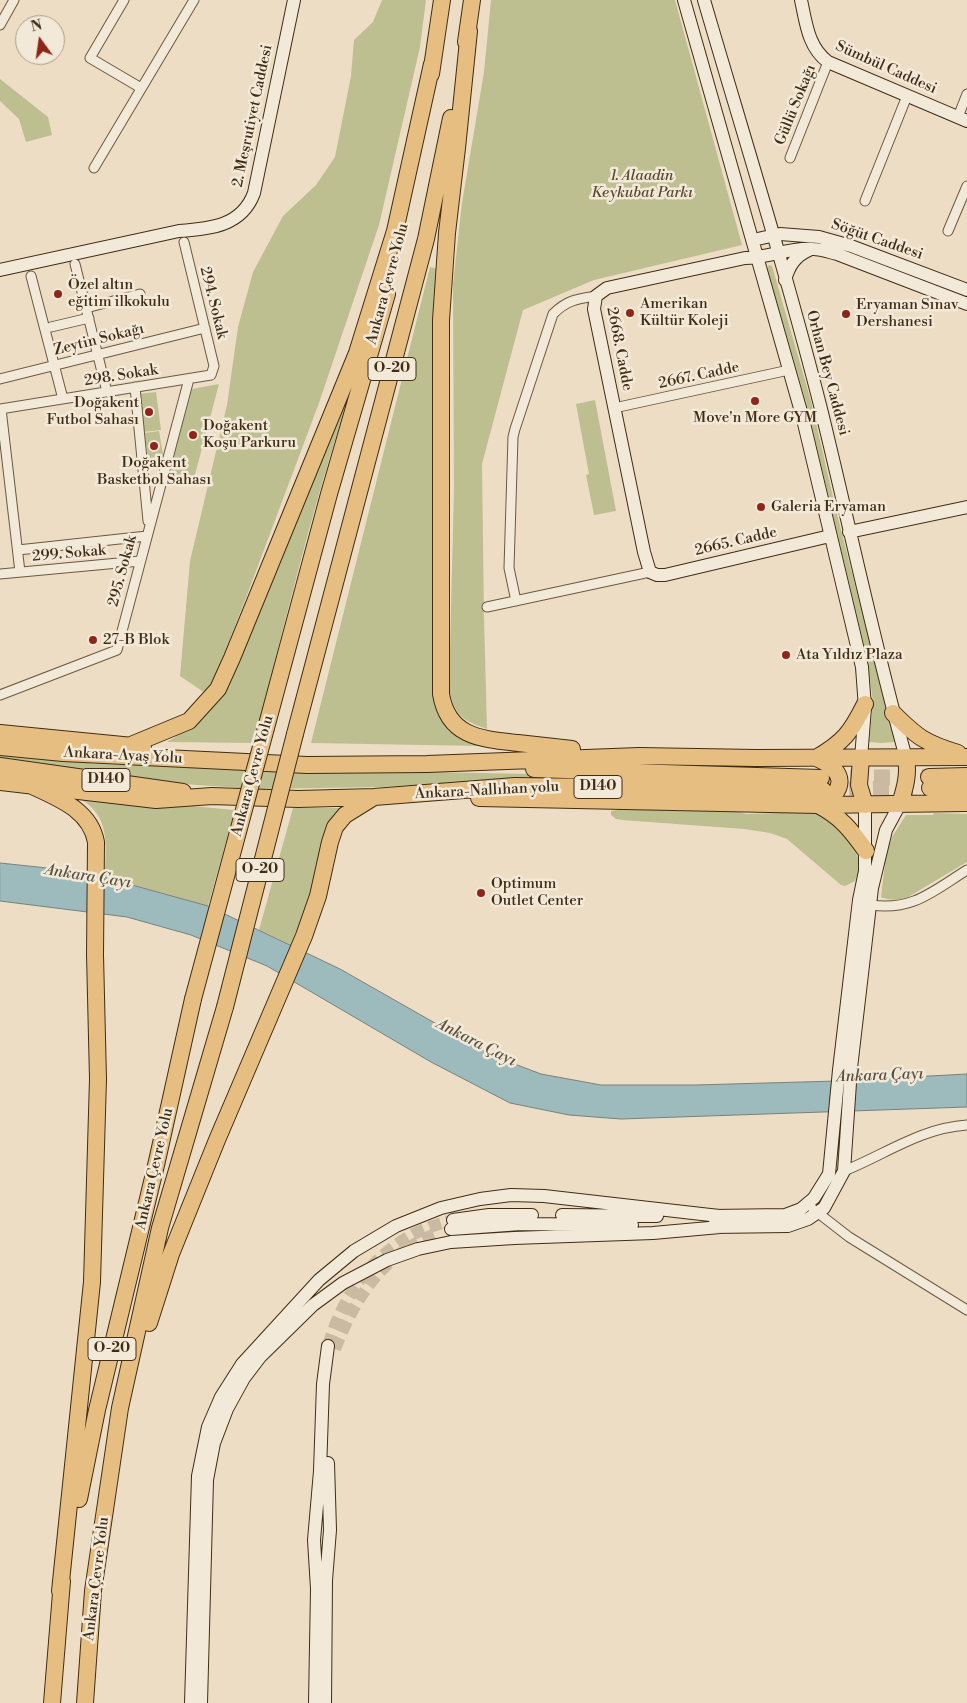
<!DOCTYPE html>
<html>
<head>
<meta charset="utf-8">
<style>
	body { margin:0 }
	#map { position:relative; width:967px; height:1703px; overflow:hidden; background:#edddc4; font-family:"Libre Bodoni",serif }
	canvas { display:block }
	.north { position:absolute; left:15px; top:15px; width:50px; height:50px; box-sizing:border-box; background:#f3e9d9; border:1px solid #ab9e8a; border-radius:50%; rotate:346deg; font-size:14px; font-weight:700; line-height:20px; text-align:center; color:#402d14 }
	.north::after { content:''; display:block; margin:auto; width:18px; height:22px; background:#8f2418; clip-path:polygon(50% 0,100% 100%,50% 72%,0 100%) }
</style>
</head>
<body>
<div id="map">
<canvas width="967" height="1703"></canvas>
<div class="north">N</div>
</div>
<script>
const context = document.querySelector('canvas').getContext('2d');
context.lineJoin = 'round';
function fill(path, color) { context.fillStyle = color; context.fill(path, 'evenodd'); }
function trace(path, color, width, dash) { context.strokeStyle = color; context.lineWidth = width; context.lineCap = dash ? 'butt' : 'round'; context.setLineDash(dash || []); context.stroke(path); }
function drawText(font, color, halo, rows, align = 'center') {
  context.font = font + ' "Libre Bodoni",serif'; context.lineWidth = 5; context.setLineDash([]); context.textBaseline = 'middle'; context.strokeStyle = halo; context.fillStyle = color; for (const [text, x, y, turn = 0] of rows) {
    context.save(); context.translate(x, y); context.rotate((+turn || 0) * Math.PI / 180); context.textAlign = isNaN(turn) ? turn : align; if (halo) context.strokeText(text, 0, 0); context.fillText(text, 0, 0); context.restore();
  }
}
fill(new Path2D(`
	M382,0H426L420,47L379,225L319,403L247,595L208,695L180,676L190,561L227,405L238,327L253,272L283,216L316,185L335,157L351,76L354,40L373,22Z
	M491,0H675L742,245L594,280L523,310L482,464L484,618L487,729C461,720 454,715 449,687L454,490L453,284L462,203L484,72Z
	M0,79L48,117L52,135L26,142L19,119L0,101Z
	M769,265L772,266L811,401L836,510L895,742L881,743L869,742L873,703L868,663L806,402L767,268Z
	M430,267L438,269L436,704L481,746L311,743Z
	M219,384L192,486L167,481L192,389Z
	M156,392L161,430L143,432L138,394Z
	M595,400L616,511L594,515L586,475L589,474L576,404Z
	M339,402L346,405C310,516 283,630 254,743L167,742L198,723L209,710Z
	M159,431L164,460L149,462L144,433Z
	M0,755L98,764L307,770L821,779V782L552,778L381,787L256,789L168,783L0,760Z
	M74,795L235,810L208,906L105,877C105,854 110,827 93,809C88,803 80,799 74,795Z
	M293,808H340L329,827L315,887L295,947L259,930Z
	M619,808L731,810L746,814L813,812L828,817L852,840L858,858V873L855,881L845,886L841,885L787,839L770,833L744,829L622,820L616,819L611,815V811L617,810Z
	M934,813L967,814V862L908,897C900,900 889,901 881,897L886,854L892,837L906,815H933Z`), '#bdbf91');
const water = new Path2D(`
	M0,863L85,872L208,906L340,969L491,1055L541,1074L601,1085H695L837,1081L967,1074V1107L621,1119L569,1115L510,1103L431,1062L267,966L191,935L127,917L0,901Z`);
fill(water, '#9dbabd');
trace(water, '#788279', 1);
trace(new Path2D(`
	M328,1346C342,1299 367,1260 412,1235C422,1229 436,1225 448,1221
	M335,1349C356,1296 383,1254 438,1233`), '#cabaa1', 12, [12, 6]);
trace(new Path2D(`
	M826,778L929,777
	M825,790L918,788`), '#cabaa1', 16, [16, 8]);
const street = new Path2D(`
	M124,0L90,58L141,88
	M0,25L14,0
	M958,117L967,94
	M790,158L828,62
	M94,168L194,0
	M865,201L907,96
	M948,231L967,186
	M75,264L107,392
	M31,276L63,399
	M86,308L140,294
	M51,327L89,318
	M0,379L205,328
	M135,387L148,521
	M614,408L789,370
	M0,409L211,375L214,366L184,242
	M1,409L20,572
	M18,550L147,536
	M0,574L140,561
	M516,601L509,568L513,437L515,429L553,314C567,300 577,299 596,296
	M487,607L650,572
	M0,695L117,650L189,379
	M871,905C913,911 933,891 967,870
	M844,1171C886,1154 921,1128 967,1125
	M813,1209L849,1237L967,1310`);
const secondary = new Path2D(`
	M684,0L802,415L862,667L865,708L861,758
	M704,0C744,137 787,274 822,413C850,528 874,643 906,758
	M801,0C806,23 808,47 828,62L967,121
	M753,240L780,234L819,237L851,246L967,290
	M0,270L179,231C210,229 242,226 254,193L294,0
	M785,280C789,266 795,256 809,250
	M849,532L967,507
	M830,536L665,575H657L650,572L644,552L594,309L596,296L607,288L745,258C768,258 790,247 813,249C821,249 829,252 837,254L967,304
	M562,1215L657,1216
	M712,1216L785,1215L801,1209L814,1198L829,1174L839,1070L859,900L865,871V805
	M453,1220L489,1215H532
	M712,1227L788,1226L808,1219L824,1208L844,1171L851,1068L872,888L886,830L900,804
	M451,1229L521,1224L632,1225
	M191,1703L198,1476L208,1427L221,1397L242,1364L319,1280L354,1251L396,1226L441,1208L480,1199L511,1195L544,1196L719,1216
	M201,1703L207,1480L214,1443L227,1409L244,1378L260,1357L313,1305L343,1283L387,1260L418,1249L451,1242L514,1238L653,1233L720,1227
	M315,1703L317,1589L314,1540L320,1471L323,1384L328,1346
	M325,1703L326,1580L330,1530L328,1463`);
const highway = new Path2D(`
	M469,31L457,148L447,233L441,320V694C448,737 481,739 518,743C536,745 554,747 572,749
	M466,42L472,0
	M431,74L442,0
	M893,713C917,737 925,743 958,753
	M266,728L329,494L387,294
	M0,733L143,747
	M295,734L426,239L451,118
	M131,745L189,721L218,689L232,658L357,353L395,231L432,64
	M0,747L63,753L307,765L427,764L639,756L756,758L967,757
	M816,758C844,742 851,732 865,704
	M816,758C846,770 848,791 818,805
	M861,758L859,785L865,805
	M0,766L183,792
	M534,769L821,778
	M929,777L967,776
	M0,782L156,800L212,796L298,799L374,797L515,786L823,790
	M30,785C57,798 90,809 96,842L95,955L98,1079L92,1282L60,1591
	M930,788H967
	M479,798L818,805L967,803
	M900,804C905,788 909,774 906,758
	M818,805C841,817 851,830 866,851
	M149,1323L171,1254L217,1140L304,936L318,896L330,842L335,827L345,815L374,797
	M79,1499L97,1410L157,1161L193,999
	M52,1703L62,1581
	M85,1703L93,1591L120,1408L160,1228L225,1007`);
trace(street, '#6b5940', 11);
trace(secondary, '#402d14', 14);
trace(highway, '#402d14', 18);
trace(street, '#f3e9d9', 9);
trace(secondary, '#f3e9d9', 12);
trace(highway, '#e6be82', 16);
const highwayBridge = new Path2D(`
	M193,999L266,728
	M225,1007L295,734`);
trace(highwayBridge, '#402d14', 18, []);
trace(highwayBridge, '#e6be82', 16);
for (const [x, y, r, color] of [
	[58,294,5,"#8f2418"],
	[630,313,5,"#8f2418"],
	[846,314,5,"#8f2418"],
	[755,401,5,"#8f2418"],
	[149,412,5,"#8f2418"],
	[193,435,5,"#8f2418"],
	[154,446,5,"#8f2418"],
	[761,507,5,"#8f2418"],
	[93,640,5,"#8f2418"],
	[786,655,5,"#8f2418"],
	[481,893,5,"#8f2418"]
]) { const dot = new Path2D(); dot.arc(x, y, r, 0, 2 * Math.PI); context.fillStyle = color; context.fill(dot); trace(dot, '#f3e9d9', 2); }
for (const [x, y, w] of [
	[392,369,48],
	[106,780,48],
	[598,787,48],
	[260,870,48],
	[112,1349,48]
]) { const box = new Path2D(); box.roundRect(x - w / 2, y - 11.5, w, 23, 4); context.fillStyle = '#f3e9d9'; context.fill(box); trace(box, '#402d14', 1); }
drawText('bold 14px', '#402d14', null, [
	["O-20",392,369],
	["D140",106,780],
	["D140",598,787],
	["O-20",260,870],
	["O-20",112,1349]
]);
drawText('15px', '#402d14', '#f3e9d9', [
	["Sümbül Caddesi",886,68,24],
	["Güllü Sokağı",796,105,-68],
	["2. Meşrutiyet Caddesi",253,116,-78],
	["Söğüt Caddesi",877,240,19],
	["Ankara Çevre Yolu",388,284,-75],
	["294. Sokak",213,303,76],
	["Zeytin Sokağı",99,340,-14],
	["2668. Cadde",619,349,79],
	["Orhan Bey Caddesi",827,373,75],
	["298. Sokak",121,376,-9],
	["2667. Cadde",699,376,-12],
	["2665. Cadde",736,542,-13],
	["299. Sokak",69,554,-5],
	["295. Sokak",123,571,-75],
	["Ankara-Ayaş Yolu",123,756,3],
	["Ankara Çevre Yolu",253,776,-75],
	["Ankara-Nallıhan yolu",487,791,-3],
	["Ankara Çevre Yolu",155,1169,-77],
	["Ankara Çevre Yolu",97,1579,-83]
]);
drawText('italic 15px', '#594a2d', '#f3e9d9', [
	["1. Alaadin",642,176],
	["Keykubat Parkı",642,193]
]);
drawText('15px', '#402d14', '#f3e9d9', [
	["Özel altın",68,285],
	["eğitim ilkokulu",68,302],
	["Amerikan",640,304],
	["Kültür Koleji",640,321],
	["Eryaman Sınav",856,305],
	["Dershanesi",856,322],
	["Doğakent",139,403,"right"],
	["Futbol Sahası",139,420,"right"],
	["Move'n More GYM",755,418,"center"],
	["Doğakent",203,426],
	["Koşu Parkuru",203,443],
	["Doğakent",154,463,"center"],
	["Basketbol Sahası",154,480,"center"],
	["Galeria Eryaman",771,507],
	["27-B Blok",103,640],
	["Ata Yıldız Plaza",796,655],
	["Optimum",491,884],
	["Outlet Center",491,901]
], 'left');
drawText('italic 16px', '#57503e', '#f3e9d9', [
	["Ankara Çayı",88,877,9],
	["Ankara Çayı",476,1043,27],
	["Ankara Çayı",880,1076,-2]
]);
</script>
</body>
</html>
